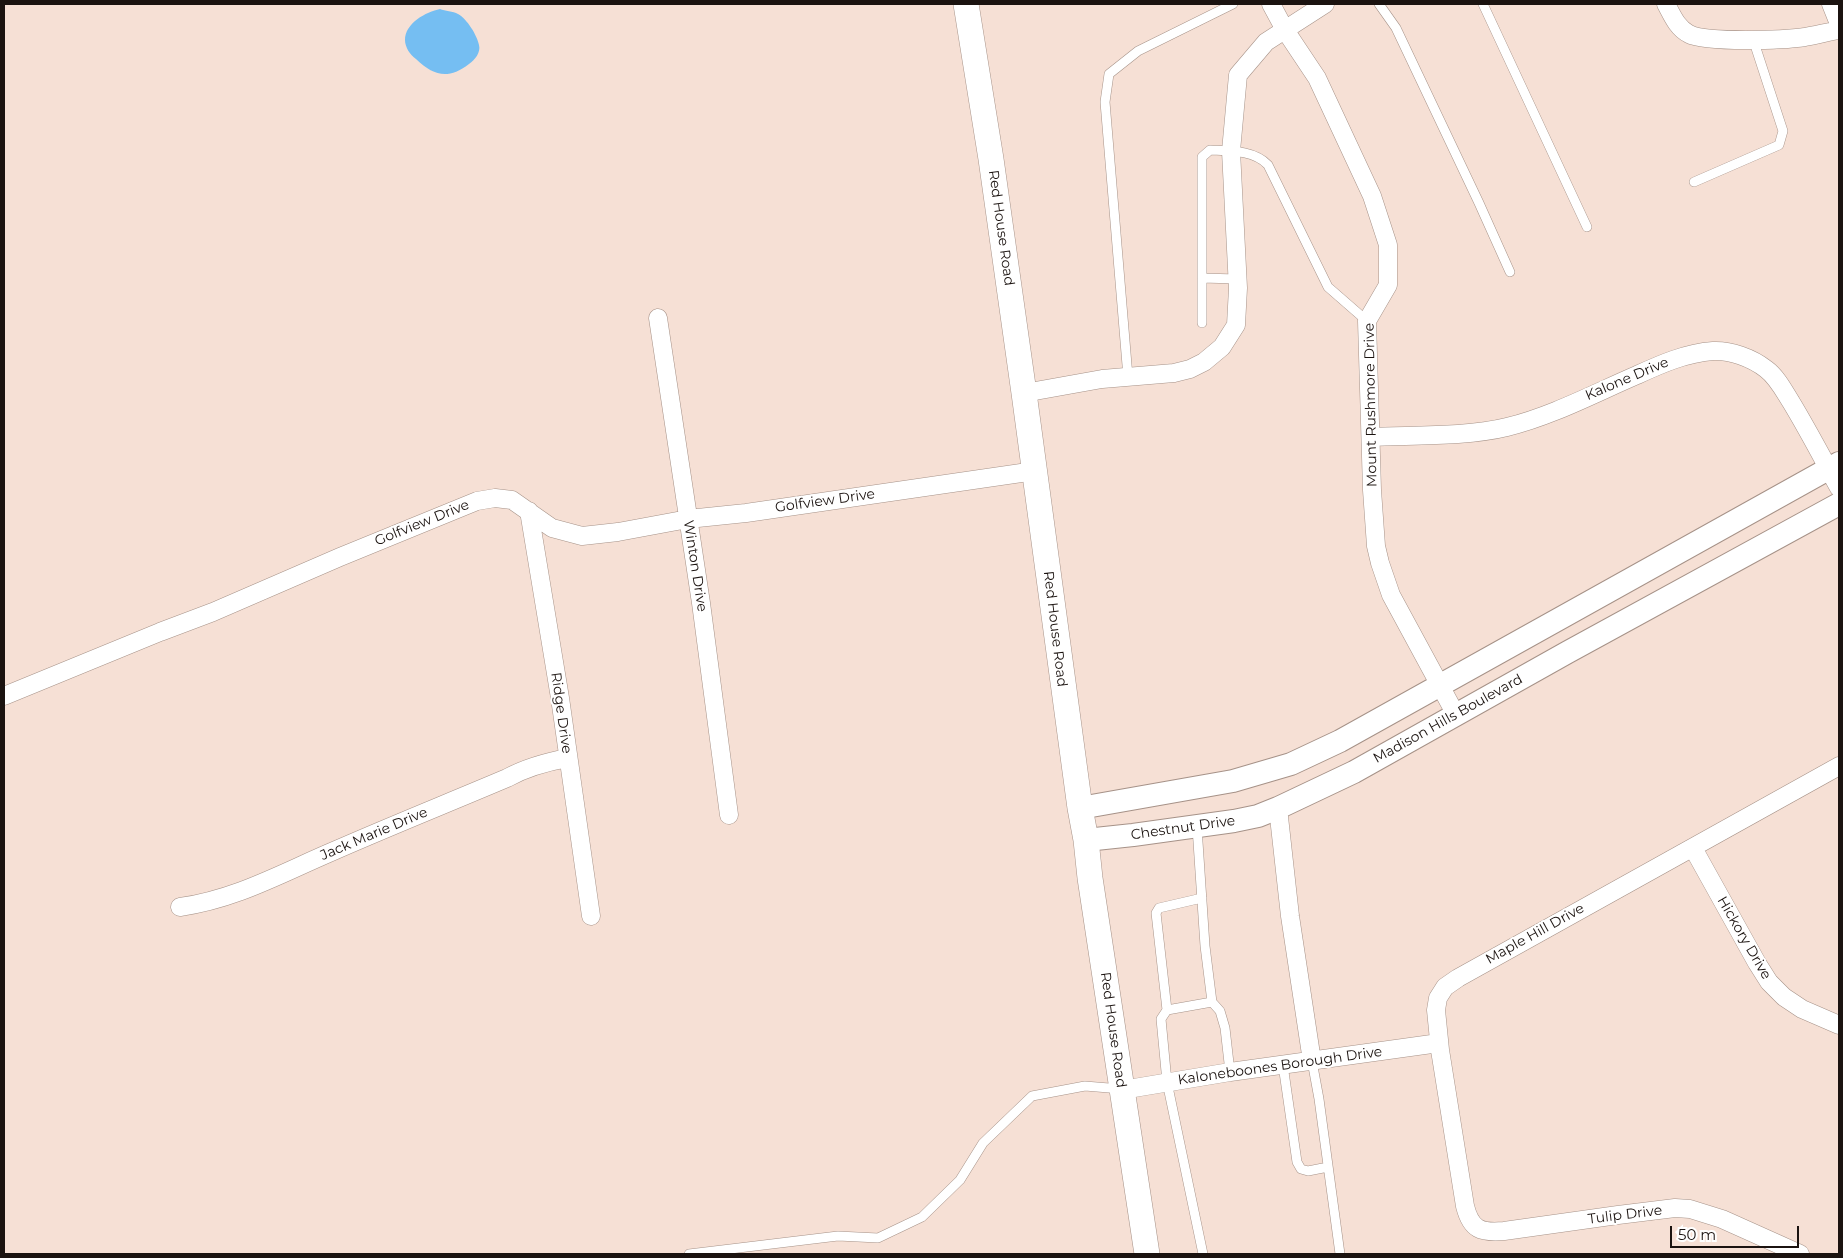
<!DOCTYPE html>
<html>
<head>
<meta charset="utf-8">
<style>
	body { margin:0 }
	#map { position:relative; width:1843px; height:1258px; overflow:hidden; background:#f6e0d5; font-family:Montserrat,sans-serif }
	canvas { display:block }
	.frame { position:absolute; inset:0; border:5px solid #1b1310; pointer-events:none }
	.scale { position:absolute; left:1670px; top:1226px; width:129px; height:22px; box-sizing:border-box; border:2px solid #1b1310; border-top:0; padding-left:6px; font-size:15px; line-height:18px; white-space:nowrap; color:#1b1310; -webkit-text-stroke:4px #fff; paint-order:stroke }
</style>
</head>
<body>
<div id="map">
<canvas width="1843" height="1258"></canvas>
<div class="frame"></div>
<div class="scale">50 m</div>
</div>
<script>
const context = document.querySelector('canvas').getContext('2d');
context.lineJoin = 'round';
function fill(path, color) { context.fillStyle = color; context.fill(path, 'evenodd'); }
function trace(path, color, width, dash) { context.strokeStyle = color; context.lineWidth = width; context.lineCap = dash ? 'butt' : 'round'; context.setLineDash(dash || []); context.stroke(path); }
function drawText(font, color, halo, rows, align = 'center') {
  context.font = font + ' Montserrat,sans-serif'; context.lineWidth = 4; context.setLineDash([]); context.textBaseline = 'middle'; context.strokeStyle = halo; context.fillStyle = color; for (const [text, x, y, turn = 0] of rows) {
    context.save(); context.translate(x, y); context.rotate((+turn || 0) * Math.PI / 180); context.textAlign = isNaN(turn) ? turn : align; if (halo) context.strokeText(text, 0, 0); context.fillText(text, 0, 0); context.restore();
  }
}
fill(new Path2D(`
	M440,9C445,11 453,11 458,14C467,19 477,35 479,45C481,52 475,60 469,64C448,80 434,76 416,59C410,55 405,47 405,40C405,23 426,12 440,9Z`), '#75bef2');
const service = new Path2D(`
	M1379,4L1396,28L1479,203L1510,272
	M1483,4L1587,227
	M1694,182L1779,145L1783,131L1753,39
	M1202,278L1237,279
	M1202,323V157L1210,150C1229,151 1254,150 1268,165L1328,287L1367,321
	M1128,377L1105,102L1109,74L1138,51L1233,4
	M1197,827L1205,946L1212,1002L1220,1011L1225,1028L1230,1072
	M1202,898L1159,908L1156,913L1167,1010L1161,1019L1167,1082L1203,1254
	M1167,1010L1212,1002
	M1312,1061L1319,1099L1340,1254
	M1283,1065L1297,1162L1301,1169L1308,1171L1328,1167
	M689,1254L838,1236L878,1238L922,1217L960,1180L983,1143L1032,1096L1085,1086L1121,1089`);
const minor = new Path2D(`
	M1271,4L1285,30L1317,78L1372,196L1388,245V285L1367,321L1372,490L1376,546L1380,563L1391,595L1456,715
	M1666,4C1672,15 1677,28 1689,34C1706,43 1785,40 1805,37C1816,35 1828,32 1839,30
	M1831,4L1839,24
	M658,318L701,603L729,815
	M1024,393L1102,379L1174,373L1190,369L1204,362L1222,347L1236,325L1238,288L1231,151L1238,75L1266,42L1325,4
	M1371,437C1413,435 1467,437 1507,427C1552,416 1595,393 1637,375C1661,364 1686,353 1713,351C1730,350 1752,358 1766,369C1777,377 1784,391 1791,402C1808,430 1823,459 1839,488
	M529,511L560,698L591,916
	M4,696L160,632L213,612L340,557L477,501L495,498L512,500L552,528L582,536L618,532L688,519L746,513L1035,471
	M1278,808L1290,916L1312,1061
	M1693,848L1757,963L1769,982L1784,997L1802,1009L1839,1025
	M180,907C235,899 278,875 329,853C388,827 448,803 507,778C527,767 546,762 568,758
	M1122,1090L1230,1072L1439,1043
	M1800,1254L1722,1219L1690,1209L1675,1208L1618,1215L1504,1231C1481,1233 1471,1230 1465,1206L1440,1050L1436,1010L1438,998L1445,987L1458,978L1839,766`);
const tertiary = new Path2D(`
	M1080,808L1233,781L1291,764L1340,741L1839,463
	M1086,840L1133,835L1234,821L1258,816L1278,808L1354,772L1568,652L1839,504`);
const secondary = new Path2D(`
	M966,4L991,159L1024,393L1080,808L1086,840L1090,878L1147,1254`);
trace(service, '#a69288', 10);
trace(minor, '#a69288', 19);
trace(tertiary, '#a69288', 24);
trace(secondary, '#a69288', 26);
trace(service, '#fff', 9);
trace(minor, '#fff', 18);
trace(tertiary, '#fff', 22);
trace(secondary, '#fff', 25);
drawText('14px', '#1b1310', '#fff', [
	["Red House Road",1001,228,82],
	["Kalone Drive",1627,379,-23],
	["Mount Rushmore Drive",1371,405,-91],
	["Golfview Drive",825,501,-8],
	["Golfview Drive",422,523,-22],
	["Winton Drive",695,566,81],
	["Red House Road",1055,629,83],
	["Ridge Drive",561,713,82],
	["Madison Hills Boulevard",1448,719,-29],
	["Chestnut Drive",1183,828,-8],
	["Jack Marie Drive",374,834,-23],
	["Maple Hill Drive",1535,934,-29],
	["Hickory Drive",1744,938,60],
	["Red House Road",1113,1030,82],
	["Kaloneboones Borough Drive",1280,1066,-8],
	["Tulip Drive",1625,1215,-7]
]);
</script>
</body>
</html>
